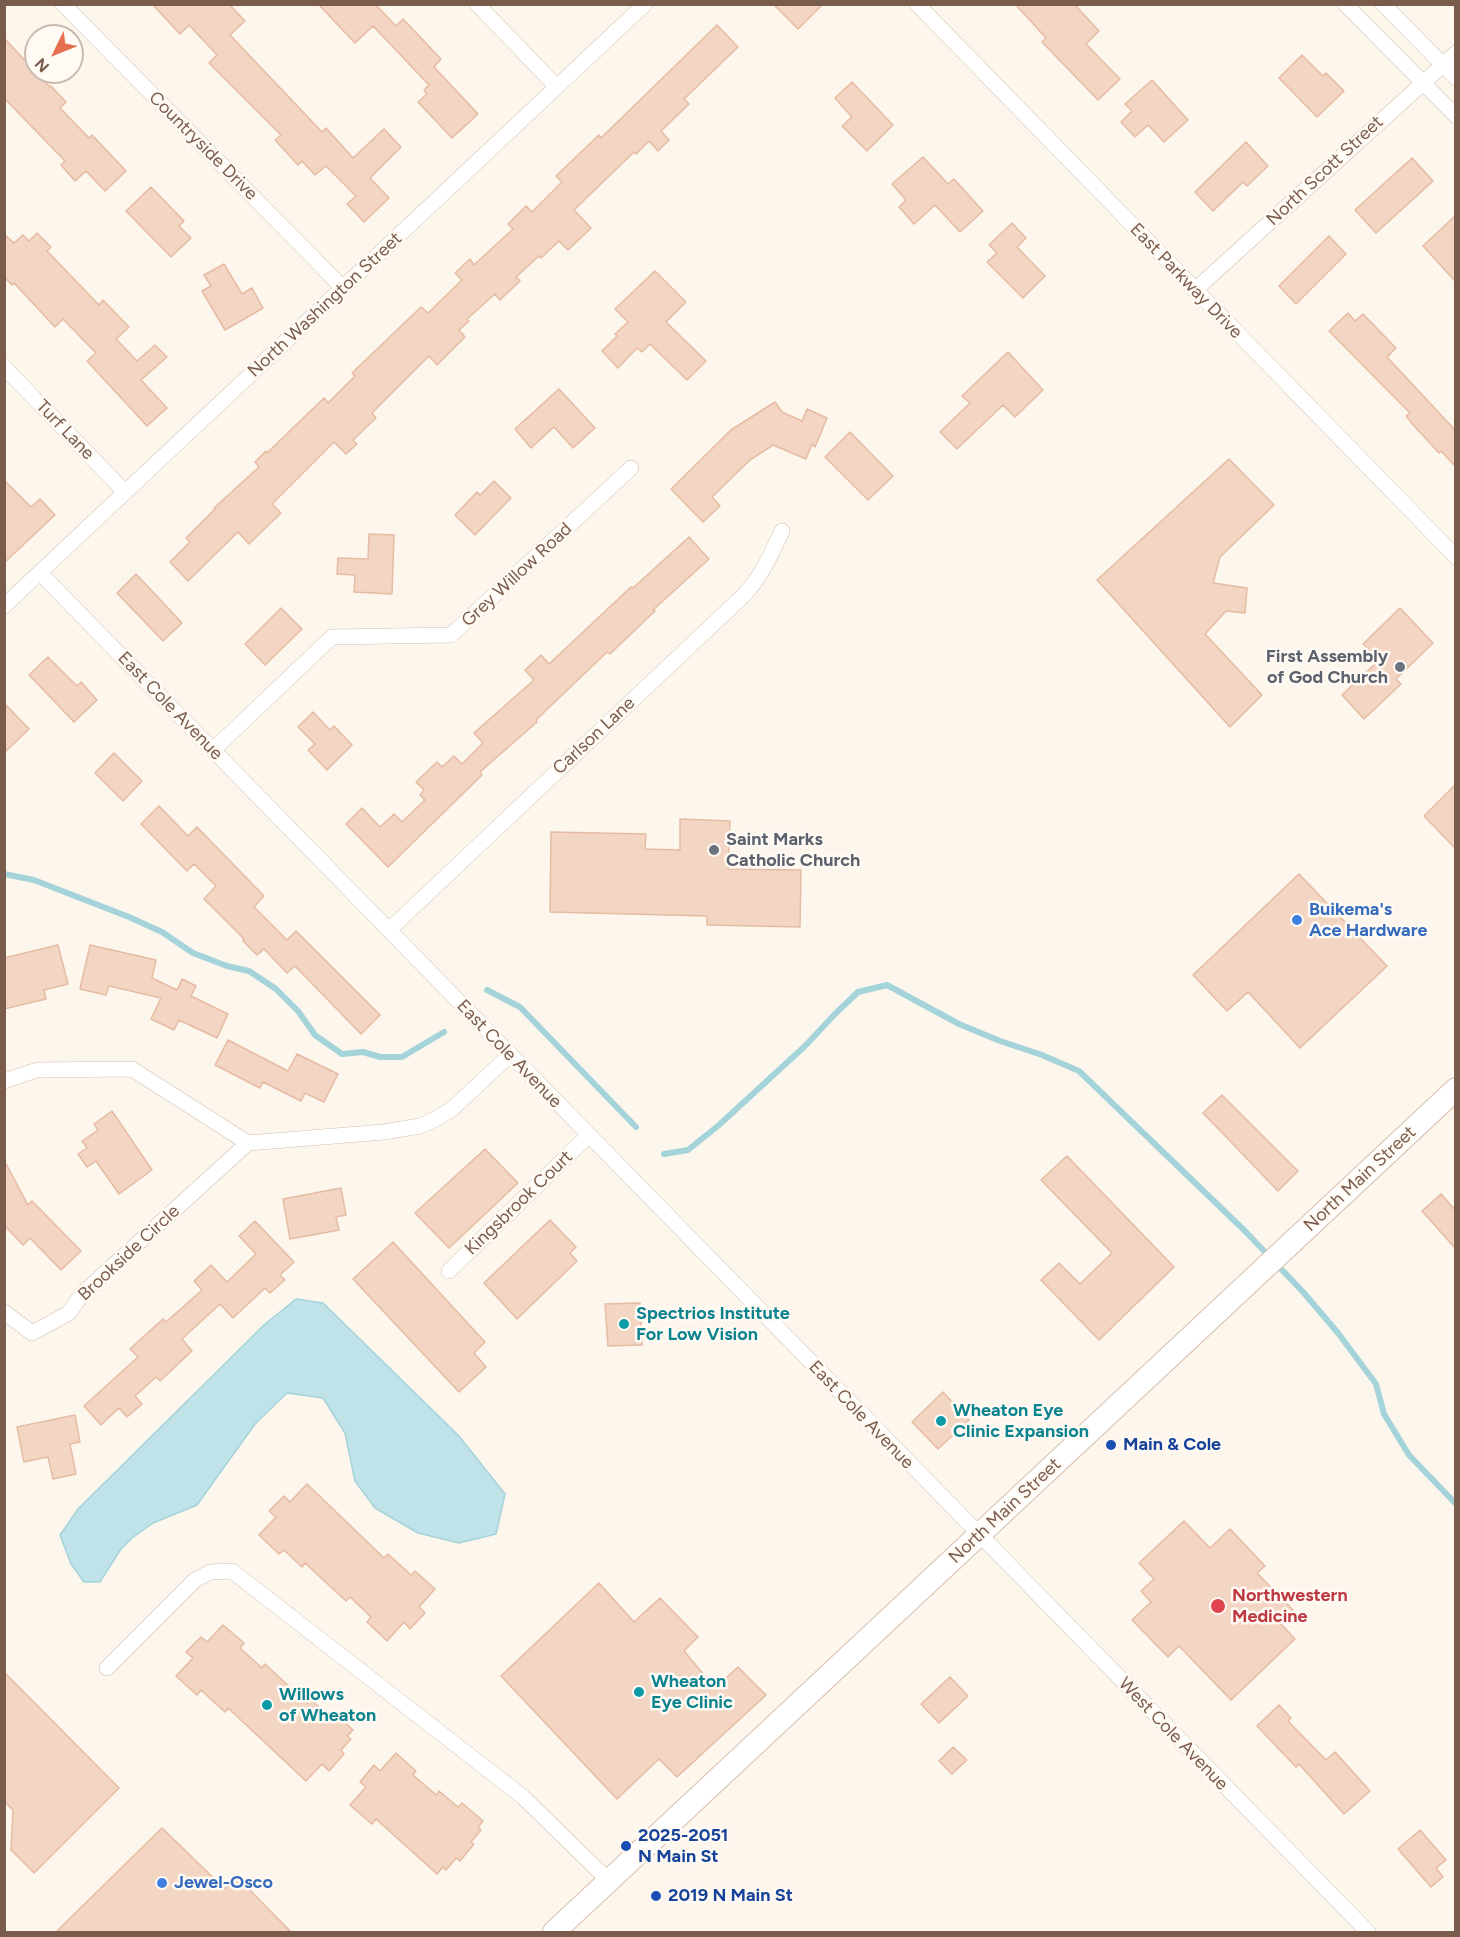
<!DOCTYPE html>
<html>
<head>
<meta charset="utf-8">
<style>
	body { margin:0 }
	#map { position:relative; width:1460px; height:1937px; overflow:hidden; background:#fdf6ec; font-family:Figtree,sans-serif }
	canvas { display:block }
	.frame { position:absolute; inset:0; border:6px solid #7a5c4d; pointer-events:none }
	.north { position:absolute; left:24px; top:24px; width:60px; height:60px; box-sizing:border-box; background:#fffaf3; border:2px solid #cabbb1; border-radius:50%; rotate:227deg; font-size:16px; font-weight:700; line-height:24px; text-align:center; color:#7a5c4d }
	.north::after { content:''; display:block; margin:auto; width:21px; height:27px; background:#e76f51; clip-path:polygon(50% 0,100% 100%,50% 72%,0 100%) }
</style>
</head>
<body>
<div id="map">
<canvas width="1460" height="1937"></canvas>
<div class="frame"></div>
<div class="north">N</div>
</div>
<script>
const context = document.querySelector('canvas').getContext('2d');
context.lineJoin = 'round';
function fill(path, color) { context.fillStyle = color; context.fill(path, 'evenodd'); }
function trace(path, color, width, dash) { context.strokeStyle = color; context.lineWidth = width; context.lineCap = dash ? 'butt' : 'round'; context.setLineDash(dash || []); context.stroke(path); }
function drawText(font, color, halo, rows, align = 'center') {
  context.font = font + ' Figtree,sans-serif'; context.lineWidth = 5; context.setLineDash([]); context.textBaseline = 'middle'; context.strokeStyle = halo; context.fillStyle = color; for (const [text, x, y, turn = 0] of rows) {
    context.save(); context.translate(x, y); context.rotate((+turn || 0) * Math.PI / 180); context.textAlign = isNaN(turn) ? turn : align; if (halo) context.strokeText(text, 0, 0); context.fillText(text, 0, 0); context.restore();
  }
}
const water = new Path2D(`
	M296,1299L323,1303L459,1436L505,1494L496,1534L459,1543L418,1533L375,1508L355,1481L345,1433L323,1398L287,1393L255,1424L197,1505L153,1523L132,1538L121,1549L100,1582H84L71,1564L60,1535L78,1509L265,1324Z`);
fill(water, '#bfe3e8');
trace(water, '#a5d3da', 1.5);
trace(new Path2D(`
	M4,874L34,880L129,917L162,932L193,953L227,966L249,971L276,989L298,1011L315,1035L342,1054L363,1052L380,1057H402L444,1032
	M487,990L520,1007L636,1127
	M664,1154L688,1150L719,1125L805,1046L834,1015L858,992L887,985L959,1024L1000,1041L1042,1055L1079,1071L1245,1231L1304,1293L1338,1333L1376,1384L1384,1414L1409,1455L1456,1504`), '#a5d3da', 6);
const building = new Path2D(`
	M152,4H229L245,21L230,35L322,132L326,128L353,158L384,129L401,147L370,178L389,198L364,222L347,204L356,196L326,166L315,175L302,161L298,165L275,140L281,135L209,63L217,55L189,25L180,34Z
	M318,4H375L396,26L403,19L441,59L434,67L478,114L452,138L418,102L427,94L424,90L429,85L373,26L355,43Z
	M773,4H823L798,29Z
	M1015,4H1074L1099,31L1086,44L1120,79L1098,100L1042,42L1046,38Z
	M717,25L738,47L684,99L689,104L661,131L669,140L658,151L649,141L636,154L634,152L574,210L591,228L568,250L559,241L541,258L539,256L516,277L520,281L500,300L495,294L467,319L469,321L459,330L465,337L437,365L429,356L372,413L376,418L353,440L357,444L346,454L334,442L272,504L281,513L249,544L238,532L188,581L170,562L190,542L186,538L215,509L214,508L259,467L255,462L266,451L267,453L324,398L328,403L355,376L352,373L421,307L428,313L462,280L455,273L470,259L474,265L513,229L508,224L526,206L532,212L562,182L556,176L599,135L601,138Z
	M4,38L50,87L51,86L66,102L60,108L89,138L92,135L126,171L105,191L86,171L75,181L61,165L65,161L4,98Z
	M1302,55L1323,76L1326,73L1344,91L1317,117L1279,78Z
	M1152,80L1188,120L1164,142L1148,125L1135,137L1121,122L1132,111L1125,104Z
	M852,82L893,125L867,151L842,126L852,117L835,98Z
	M1246,142L1268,166L1247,186L1243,182L1213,211L1195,192Z
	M923,157L948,184L954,179L983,211L960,232L935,205L914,224L899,207L906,200L892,184Z
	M1412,158L1433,181L1376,233L1355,210Z
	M151,187L184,221L179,226L191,238L171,257L126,211Z
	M1455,216V281L1423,246Z
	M1012,223L1026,238L1017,247L1045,276L1023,298L987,262L997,253L989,245Z
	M37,233L51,247L47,251L99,305L103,300L129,327L116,339L137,361L155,345L167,357L141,380L167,408L147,426L87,361L96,353L63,319L55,327L14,283L12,285L4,277V234L14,243L23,235L29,241Z
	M1329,236L1346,254L1296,304L1279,286Z
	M224,264L242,294L252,288L263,308L225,330L202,291L211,286L204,275Z
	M655,271L686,302L666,322L706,361L687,380L650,344L642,352L637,348L618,368L602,351L617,336L615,334L628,322L615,309Z
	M1348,313L1355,321L1363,314L1396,348L1387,357L1455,430V466L1441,451L1439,453L1415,427L1406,416L1410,413L1329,331Z
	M1008,352L1043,390L1015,417L1003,405L957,449L940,432L970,403L962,396Z
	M559,389L595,428L573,448L554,427L531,448L515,429Z
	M775,402L782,412L802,421L807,409L827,418L815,447L812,444L806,459L773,445L750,460L712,497L720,506L703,522L671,489L731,430Z
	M850,432L893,476L868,500L825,457Z
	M1229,459L1274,505L1220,557L1213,583L1247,588L1245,613L1226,611L1205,634L1262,695L1230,727L1097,580Z
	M4,480L31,507L40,499L55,515L4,563Z
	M494,481L511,498L475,535L455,515L477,492L480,495Z
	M369,534L394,535L392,594L354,592L355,575L337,574L338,558L368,559Z
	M689,537L709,559L653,610L655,611L610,654L607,652L536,720L537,722L480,772L482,775L388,867L346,824L362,808L380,827L394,814L402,822L425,800L420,795L424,790L416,782L437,762L442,767L454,756L462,764L483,743L474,733L534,680L525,670L541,655L549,664L631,587L633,588Z
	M136,574L182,623L163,641L117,593Z
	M281,608L302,629L265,665L245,644Z
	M1400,608L1433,643L1396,679L1401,684L1364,719L1342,695L1379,660L1363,644Z
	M48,657L77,686L81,682L97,700L74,722L29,675Z
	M4,703L29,729L4,753Z
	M313,712L330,730L334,726L352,745L327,770L308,750L315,744L298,727Z
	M114,753L142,781L123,801L95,773Z
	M1455,785V848L1424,816Z
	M159,806L188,836L197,827L264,896L254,907L287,940L296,931L380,1015L361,1034L295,966L287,973L264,949L257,955L243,941L244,939L204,899L216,886L194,864L187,871L141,824Z
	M680,819L730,821L728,869L801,870L800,927L707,925V916L550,912L551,832L646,834L645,849L680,850Z
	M1299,874L1387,966L1300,1048L1248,992L1227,1011L1193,975Z
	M58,945L68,984L44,990L46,999L4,1009V958Z
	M90,945L156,960L152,978L177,990L182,979L196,986L191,996L228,1014L217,1038L179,1020L174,1030L151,1019L161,998L109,986L106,995L80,989Z
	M228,1040L288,1071L297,1054L338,1074L324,1102L305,1093L301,1101L263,1082L260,1088L215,1065Z
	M1222,1095L1298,1171L1278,1191L1203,1113Z
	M112,1111L152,1170L119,1194L96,1161L87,1167L78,1154L87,1148L82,1141L98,1130L94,1124Z
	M485,1149L518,1183L449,1248L415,1213Z
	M1067,1156L1174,1267L1099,1340L1041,1280L1059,1263L1080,1284L1112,1253L1041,1180Z
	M4,1160L28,1205L32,1201L81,1251L61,1270L30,1238L23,1245L4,1225Z
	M341,1188L346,1215L336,1217L339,1230L290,1239L283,1199Z
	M1441,1194L1455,1210V1248L1422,1211Z
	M550,1220L576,1247L570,1253L577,1261L517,1319L484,1283Z
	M255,1221L294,1262L280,1275L285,1280L270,1293L265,1288L233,1318L220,1304L182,1339L192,1351L160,1381L156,1377L135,1396L142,1404L127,1417L119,1408L101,1425L84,1406L138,1357L130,1349L163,1319L166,1322L202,1290L194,1281L211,1265L227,1282L256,1254L239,1236Z
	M393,1242L485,1342L474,1353L486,1367L459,1392L353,1279Z
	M640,1303L642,1345L608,1346L605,1304Z
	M943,1392L969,1420L938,1449L912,1422Z
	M75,1415L80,1442L70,1444L76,1474L53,1479L48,1457L24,1462L17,1427Z
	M307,1484L384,1558L388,1554L411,1575L415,1571L435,1589L419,1607L425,1613L410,1629L404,1622L387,1641L367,1622L371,1617L350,1597L346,1601L305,1563L302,1567L284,1550L279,1554L259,1535L276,1517L269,1511L284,1496L290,1502Z
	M1184,1521L1210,1548L1230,1529L1265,1566L1257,1573L1293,1610L1280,1623L1295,1639L1231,1700L1179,1646L1168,1657L1132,1620L1151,1602L1141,1591L1154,1579L1139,1563Z
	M599,1583L634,1622L660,1598L698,1637L684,1651L715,1688L738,1667L766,1695L677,1777L659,1759L617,1799L501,1676Z
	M223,1625L244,1643L240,1648L262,1668L265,1664L307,1703L311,1699L328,1716L333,1711L353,1730L347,1736L351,1739L341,1750L344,1754L329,1771L322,1764L306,1781L228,1708L225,1712L201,1690L197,1695L176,1676L193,1658L186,1652L201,1637L207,1642Z
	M4,1672L119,1788L34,1873L11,1850L13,1810L4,1801Z
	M950,1677L968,1696L939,1723L921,1704Z
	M1279,1705L1291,1718L1288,1721L1326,1760L1335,1752L1370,1791L1344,1814L1299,1764L1296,1767L1257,1726Z
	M953,1747L967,1760L952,1774L939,1761Z
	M396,1753L416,1771L413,1775L436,1795L439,1791L458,1807L462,1803L483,1821L478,1827L481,1830L471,1842L474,1844L460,1861L456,1858L446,1870L443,1867L437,1874L376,1819L372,1824L350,1805L366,1787L360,1782L374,1765L380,1771Z
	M162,1828L225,1889L236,1876L291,1932H56Z
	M1420,1830L1446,1860L1436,1868L1443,1877L1431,1887L1398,1849Z`);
fill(building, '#f3d5c3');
trace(building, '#e6bba3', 1.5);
const street = new Path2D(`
	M63,4L343,288
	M477,4L557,87
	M917,4L1456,557
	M1345,4L1456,116
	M1383,4L1456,78
	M1195,290L1456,53
	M4,367L125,492
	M40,573L1368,1932
	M4,606L645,4
	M213,750L332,637L451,635L631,468
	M389,930L744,595C762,576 771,554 782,531
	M4,1081L37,1070L132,1069L248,1143L384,1132L420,1126L434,1120L452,1109L510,1055
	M449,1271L589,1135
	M4,1312L32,1333L69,1313L82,1294L248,1143
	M107,1668L195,1580L210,1572L232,1571L523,1797L609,1881`);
const secondary = new Path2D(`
	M554,1932L1456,1089`);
trace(street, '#d1beb0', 16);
trace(secondary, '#d6c0b0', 24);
trace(street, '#fff', 15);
trace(secondary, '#fff', 22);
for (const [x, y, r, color] of [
	[1400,667,6,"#6b7280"],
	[714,850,6,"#6b7280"],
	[1297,920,6,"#3f7fe0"],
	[624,1324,6,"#0f9aa8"],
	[941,1421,6,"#0f9aa8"],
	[1111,1445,6,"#1a4fb4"],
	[1218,1606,8,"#e0444e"],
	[639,1692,6,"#0f9aa8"],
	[267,1705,6,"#0f9aa8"],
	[626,1846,6,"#1a4fb4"],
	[162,1883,6,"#3f7fe0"],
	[656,1896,6,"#1a4fb4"]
]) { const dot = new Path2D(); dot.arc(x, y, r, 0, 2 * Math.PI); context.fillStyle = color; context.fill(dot); trace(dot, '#fffaf3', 2); }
drawText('18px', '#7a5c4d', '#fffaf3', [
	["Countryside Drive",203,146,45],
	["North Scott Street",1325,171,-43],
	["East Parkway Drive",1186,281,46],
	["North Washington Street",325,305,-43],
	["Turf Lane",65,430,46],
	["Grey Willow Road",517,575,-43],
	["East Cole Avenue",170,706,46],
	["Carlson Lane",594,736,-43],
	["East Cole Avenue",509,1054,46],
	["North Main Street",1360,1179,-43],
	["Kingsbrook Court",519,1203,-44],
	["Brookside Circle",129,1253,-43],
	["East Cole Avenue",861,1415,46],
	["North Main Street",1005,1511,-43],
	["West Cole Avenue",1173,1734,46]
]);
drawText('bold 18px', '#5b616d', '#fffaf3', [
	["First Assembly",1388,657],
	["of God Church",1388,678],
	["Saint Marks",726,840,"left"],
	["Catholic Church",726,861,"left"]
], 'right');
drawText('bold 18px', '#366cbe', '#fffaf3', [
	["Buikema's",1309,910],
	["Ace Hardware",1309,931],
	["Jewel-Osco",174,1883]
], 'left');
drawText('bold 18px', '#0d838f', '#fffaf3', [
	["Spectrios Institute",636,1314],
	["For Low Vision",636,1335],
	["Wheaton Eye",953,1411],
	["Clinic Expansion",953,1432],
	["Wheaton",651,1682],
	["Eye Clinic",651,1703],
	["Willows",279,1695],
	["of Wheaton",279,1716]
], 'left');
drawText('bold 18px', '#164399', '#fffaf3', [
	["Main & Cole",1123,1445],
	["2025-2051",638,1836],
	["N Main St",638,1857],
	["2019 N Main St",668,1896]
], 'left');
drawText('bold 18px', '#be3a42', '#fffaf3', [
	["Northwestern",1232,1596],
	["Medicine",1232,1617]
], 'left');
</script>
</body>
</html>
